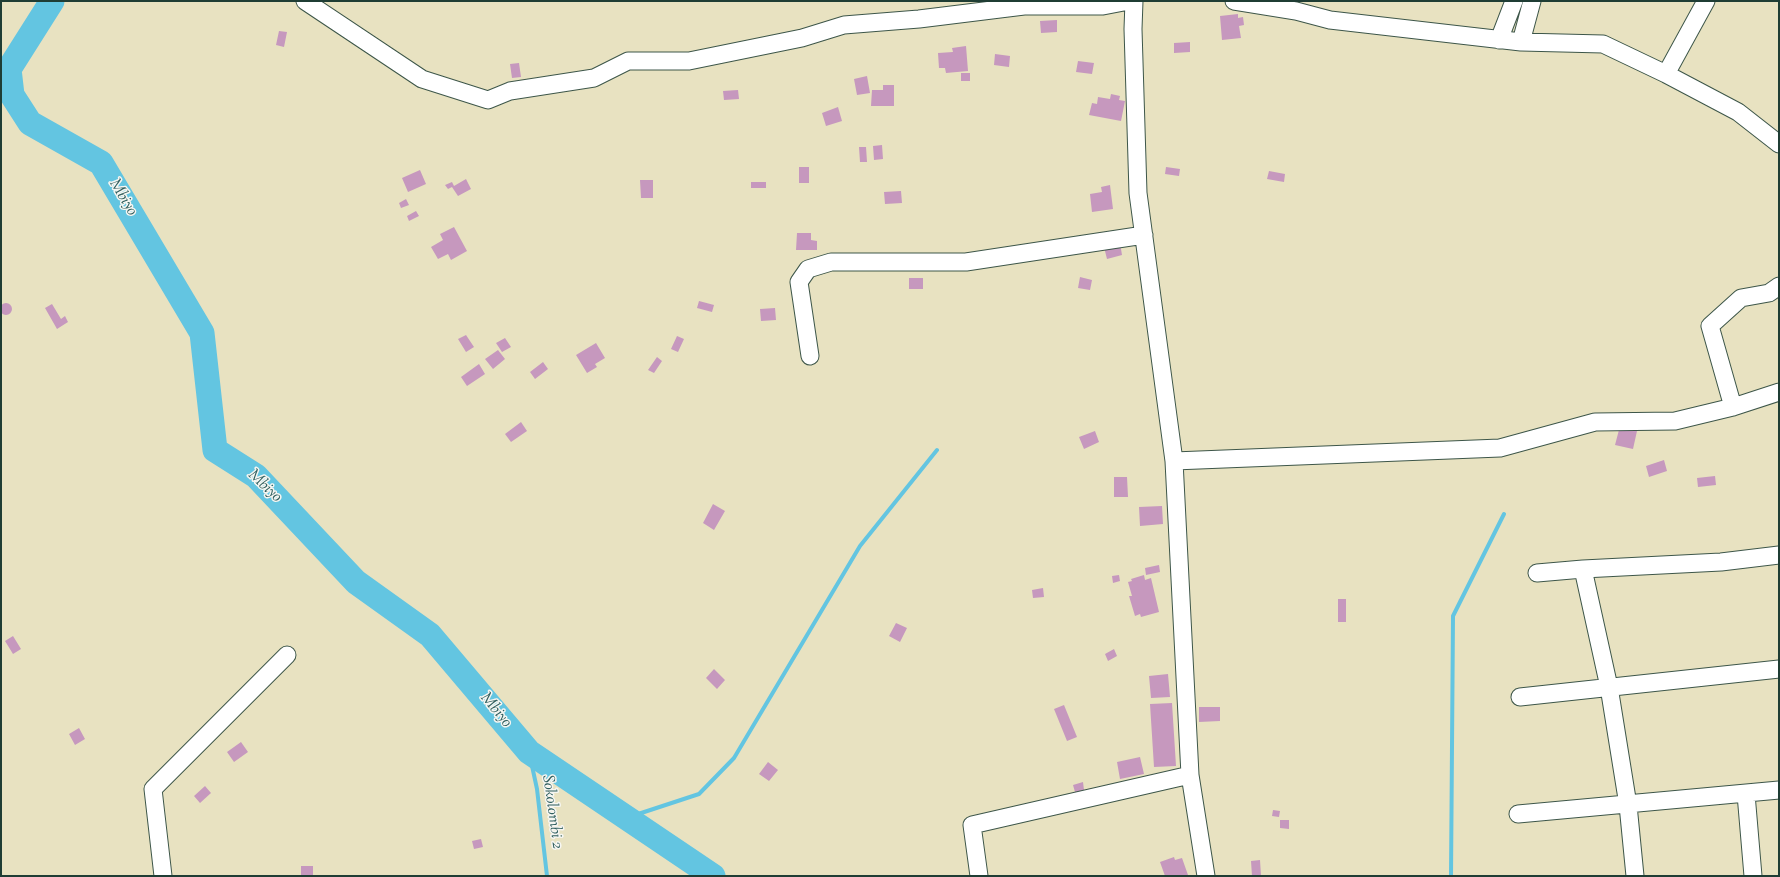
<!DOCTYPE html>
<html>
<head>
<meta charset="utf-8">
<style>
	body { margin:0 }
	#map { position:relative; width:1780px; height:877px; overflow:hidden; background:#e8e2c1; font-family:"Sorts Mill Goudy",serif }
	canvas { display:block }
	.frame { position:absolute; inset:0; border:2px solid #1f3d34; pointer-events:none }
</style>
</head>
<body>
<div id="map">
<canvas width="1780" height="877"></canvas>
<div class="frame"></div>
</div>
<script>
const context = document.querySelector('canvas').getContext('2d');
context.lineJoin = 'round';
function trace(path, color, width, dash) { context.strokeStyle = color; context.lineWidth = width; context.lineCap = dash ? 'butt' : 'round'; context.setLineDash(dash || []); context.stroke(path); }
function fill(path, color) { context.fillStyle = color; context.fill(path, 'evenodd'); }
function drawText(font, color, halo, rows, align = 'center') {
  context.font = font + ' "Sorts Mill Goudy",serif'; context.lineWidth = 3; context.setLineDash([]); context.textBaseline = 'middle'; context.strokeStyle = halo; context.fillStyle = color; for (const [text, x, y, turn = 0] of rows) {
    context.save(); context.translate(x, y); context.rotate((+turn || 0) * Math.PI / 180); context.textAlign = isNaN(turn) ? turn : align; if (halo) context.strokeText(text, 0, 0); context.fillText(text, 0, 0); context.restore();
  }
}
trace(new Path2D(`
	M529,752L537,789L547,876
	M626,818L699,794L734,758L860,546L937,450
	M1451,876L1453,616L1504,514`), '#63c5e1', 4);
trace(new Path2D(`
	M52,1L9,69L12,95L30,123L101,163L202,333L215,450L256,476L356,582L430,635L529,752L713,876`), '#63c5e1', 25);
fill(new Path2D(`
	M1238,14V18L1243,17L1244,25L1239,26L1241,38L1222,40L1220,16Z
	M1057,20V32L1041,33L1040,21Z
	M279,31L287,32L284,47L276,45Z
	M1190,42V52L1174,53V43Z
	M966,46L968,71L946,73L945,68H939L938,53L953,52L952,48Z
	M995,54L1010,56L1009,67L994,65Z
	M1078,61L1094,63L1092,74L1076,72Z
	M519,63L521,77L512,78L510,64Z
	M961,73H970V81H961Z
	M867,76L870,93L857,95L854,79Z
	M883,85H894V106H871L872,90H883Z
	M738,90L739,99L724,100L723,91Z
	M1111,94L1120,96L1119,100L1125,101L1121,121L1089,115L1092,103L1097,104L1098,97L1110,99Z
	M838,107L842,121L826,126L822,113Z
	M882,145L883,159L874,160L873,146Z
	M859,147H866L867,162H860Z
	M799,167H809V183H799Z
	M1166,167L1180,169L1179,176L1165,174Z
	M420,170L426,184L408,192L402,178Z
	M1269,171L1285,174L1284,182L1267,179Z
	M466,179L471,189L458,196L452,187L448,189L445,185L452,182L454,186Z
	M640,180H653V198H641Z
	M751,182H766V188H751Z
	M1110,185L1113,209L1092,212L1090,194L1102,192L1101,187Z
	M901,191L902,203L885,204L884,192Z
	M406,199L409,205L401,208L399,203Z
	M416,211L419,216L409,221L407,216Z
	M454,227L467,251L451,260L448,254L438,259L431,247L443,240L440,234Z
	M797,233H811V240L817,241V250H796Z
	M1120,243L1122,255L1107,259L1104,247Z
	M1080,277L1092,280L1090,290L1078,288Z
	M909,278H923V289H909Z
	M699,301L714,305L712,312L697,308Z
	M0 309a6 6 0 1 1 12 0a6 6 0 1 1-12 0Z
	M52,304L61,319L65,316L68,322L57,329L45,308Z
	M775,308L776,320L761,321L760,309Z
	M466,335L474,347L466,352L458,339Z
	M677,336L684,339L678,352L671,349Z
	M505,338L511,347L502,352L496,343Z
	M596,343L605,358L595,364L597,367L587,373L576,355Z
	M498,350L505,359L493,369L485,359Z
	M657,357L662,361L654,373L648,370Z
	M543,362L548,369L535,379L530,372Z
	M479,364L485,374L467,386L461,377Z
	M521,422L527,431L511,442L505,434Z
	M1620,426L1637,431L1633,449L1615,445Z
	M1095,431L1099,442L1084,449L1079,437Z
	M1664,460L1667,471L1649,477L1646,466Z
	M1715,476L1716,485L1698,487L1697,478Z
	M1114,477H1127L1128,497H1114Z
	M713,504L725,511L714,530L703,523Z
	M1162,506L1163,524L1140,526L1139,507Z
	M1159,565L1160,572L1146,575L1145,568Z
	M1119,575L1120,581L1113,583L1112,576Z
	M1144,575L1145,580L1151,578L1159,612L1141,617L1140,614L1135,616L1129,596H1132L1128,582L1132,581L1131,579Z
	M1043,588L1044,597L1033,598L1032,590Z
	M1338,599H1346V622H1338Z
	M896,623L907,628L900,642L889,636Z
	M13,636L21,649L13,654L5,641Z
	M1114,649L1117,656L1108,661L1105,654Z
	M714,669L725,680L717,689L706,678Z
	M1168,674L1170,697L1151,698L1149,676Z
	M1172,703L1176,766L1154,767L1150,704Z
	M1064,705L1077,737L1067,741L1054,709Z
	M1199,707H1220V721L1199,722Z
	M79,728L85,739L75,745L69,734Z
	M241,742L248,752L234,762L227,752Z
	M1140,757L1144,774L1120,779L1117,762Z
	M768,762L778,770L769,781L759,774Z
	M1083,782L1084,790L1075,792L1073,785Z
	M205,786L211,793L200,803L194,796Z
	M1273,810L1280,811L1279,817L1272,816Z
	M1280,820H1289V829L1280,828Z
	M481,839L483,847L474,849L472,841Z
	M1174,857L1175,860L1182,858L1188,875L1165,876L1160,862Z
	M1260,860L1261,876H1252L1251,861Z
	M301,866H313V876H301Z`), '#c698be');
const minor = new Path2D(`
	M305,1L422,79L488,100L510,91L594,78L628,61H689L802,38L844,25L919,19L1024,6H1103L1129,1
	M1234,1L1296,11L1330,20L1521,42L1603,44L1666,74L1738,112L1779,144
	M1499,40L1514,1
	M1521,42L1532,1
	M1666,74L1706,1
	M810,356L799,282L808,269L831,262H966L1144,235
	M1733,407L1710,326L1741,298L1769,293L1779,286
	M1174,461L1500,448L1595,422L1675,421L1733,407L1779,392
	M1583,569L1609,687L1628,805L1635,876
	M1537,573L1583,569L1721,562L1779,555
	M1520,697L1779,669
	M1190,775L1206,876
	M1746,794L1753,876
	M1518,814L1779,790
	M163,876L153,789L287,655
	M979,876L972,825L1190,775L1174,461L1138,193L1133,29L1134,1`);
trace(minor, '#3d5649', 19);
trace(minor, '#fff', 17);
drawText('italic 16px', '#305f5f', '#f6f6f2', [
	["Mbiyo",122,198,59],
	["Mbiyo",264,487,43],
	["Mbiyo",495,711,50],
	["Sokolombi 2",551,812,82]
]);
</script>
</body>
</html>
